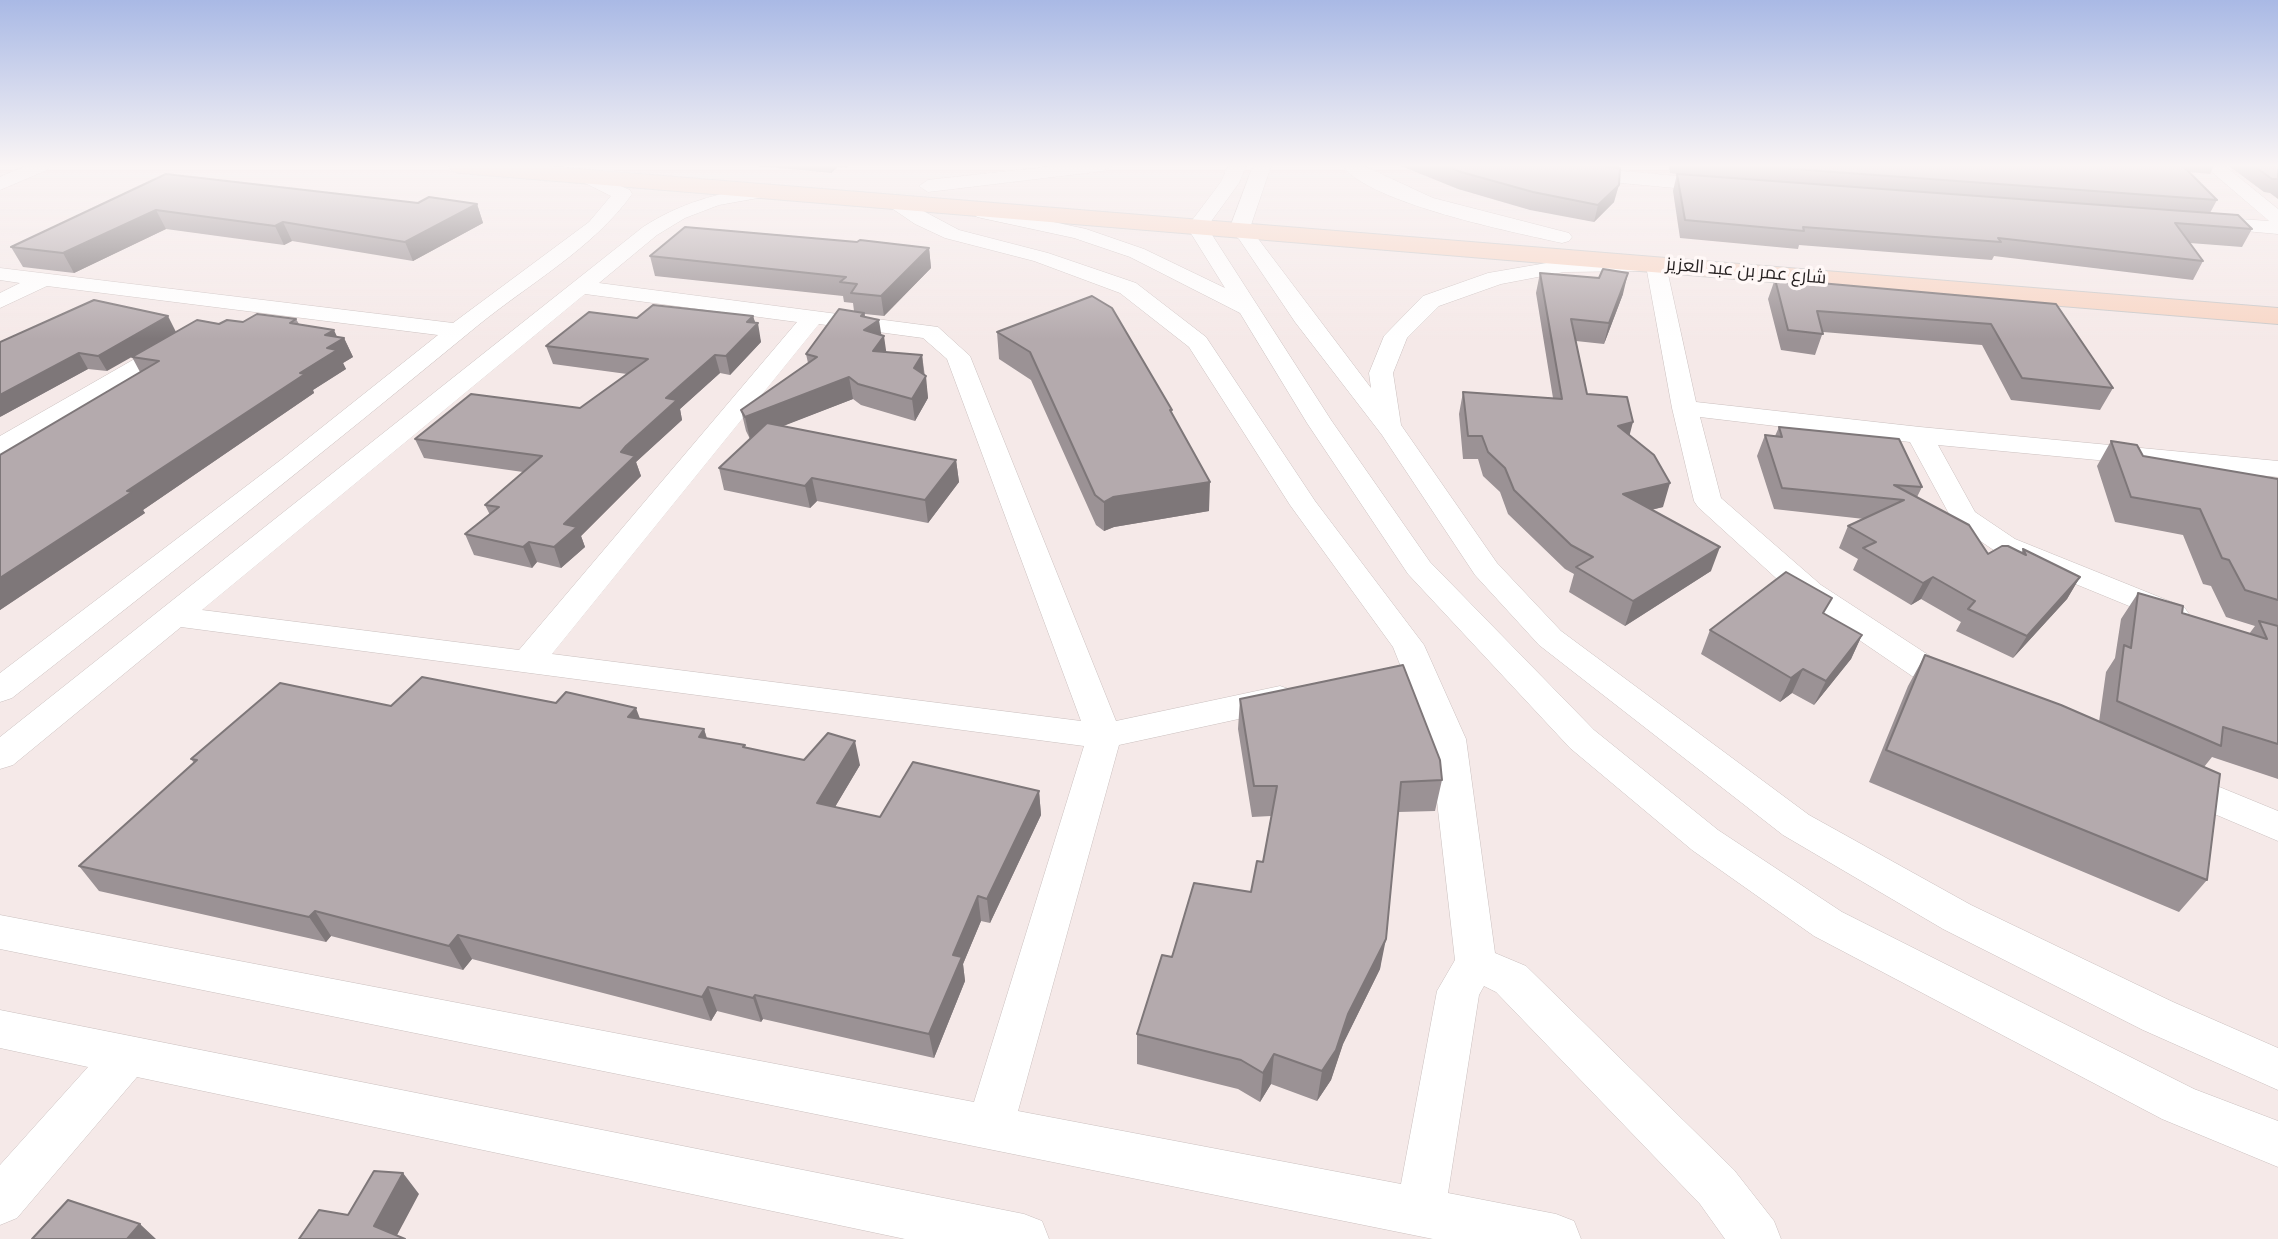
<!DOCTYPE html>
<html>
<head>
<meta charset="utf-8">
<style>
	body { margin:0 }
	canvas { display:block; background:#f5e9e8 }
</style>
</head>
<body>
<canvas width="2278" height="1239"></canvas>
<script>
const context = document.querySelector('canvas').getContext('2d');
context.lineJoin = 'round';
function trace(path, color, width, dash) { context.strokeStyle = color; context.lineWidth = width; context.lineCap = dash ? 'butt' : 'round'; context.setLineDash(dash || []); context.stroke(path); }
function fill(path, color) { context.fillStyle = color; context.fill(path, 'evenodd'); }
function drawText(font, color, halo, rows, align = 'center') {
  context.font = font + ' "Roboto Condensed",Cairo,sans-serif'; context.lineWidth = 7; context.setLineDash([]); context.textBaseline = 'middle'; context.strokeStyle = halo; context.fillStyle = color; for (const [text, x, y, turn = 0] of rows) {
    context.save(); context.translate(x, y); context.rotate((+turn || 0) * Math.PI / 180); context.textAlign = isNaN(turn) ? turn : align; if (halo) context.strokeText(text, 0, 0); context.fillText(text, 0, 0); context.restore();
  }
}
const minor = new Path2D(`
	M26,166H50L47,170L0,190V177Z
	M1055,166H1112L1103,171L928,192L919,186L928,180Z
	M1228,166H1246L1239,183L1207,227L1331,420L1430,562L1594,730L1718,830L1842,912L2194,1089L2278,1121V1167L2162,1119L1814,936L1692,850L1570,748L1408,574L1307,423L1240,313L1130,257L1074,238L977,217L974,213L984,207L1086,229L1144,249L1225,288L1187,227L1221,182Z
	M1253,166H1271L1250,228L1371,388L1369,373L1384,336L1423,296L1488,273L1564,260L1656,259L1663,261L1666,265L1696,402L1920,427L2278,461V477L1938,445L1975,512L2015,539L2184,607L2189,614L2184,621L2173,624L1995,551L1954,523L1910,442L1700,417L1721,498L1821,585L1936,660L1970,676L1975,684L1970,692L1958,695L1912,676L1799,599L1698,507L1694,501L1672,408L1647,271L1564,272L1501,284L1439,306L1407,338L1393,373L1401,425L1497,563L1561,631L1809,815L1971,905L2173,1002L2278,1048V1090L2143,1030L1943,929L1783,835L1539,645L1475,575L1382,435L1295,322L1239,239L1229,230Z
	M1342,166H1364L1433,198L1569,233L1572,237L1569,241L1562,243C1513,232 1372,204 1342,166Z
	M1535,166H1572L1717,180L1726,186L1717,192L1590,180L1538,170Z
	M2205,166H2225L2278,209V234L2201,227L2198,223L2208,217L2269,221Z
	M587,172L630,190L632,194C594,248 527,285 476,327C323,453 168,576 12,698L0,702V673L282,459L438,335L47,286L0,308V293L20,283L0,280V268L453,323L589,222L611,196L581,181L578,177Z
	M762,186L769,188L771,192L769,196L719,205L685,218L657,235L599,283L938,327L970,356L1116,721L1280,686L1292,690L1297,698L1292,706L1280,710L1119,745L1018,1111L1401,1184L1437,991L1455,960L1430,739L1393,647L1290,505L1189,347L1120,293L1034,261L945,238L915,224L890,207L887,203L897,197L959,230L1048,253L1136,283L1206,337L1315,501L1424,645L1466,739L1495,953L1526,966L1734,1170L1774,1221L1781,1239H1725L1700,1204L1496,992L1484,986L1479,995L1448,1193L1556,1214L1574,1221L1581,1239H1433L0,949V915L974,1102L1084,746L181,627L13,765L0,769V737L643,227C680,203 718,193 762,186ZM585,294L797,322L519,650L202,610ZM819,324L923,338L947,359L1081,721L552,654Z
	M174,339L182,341L186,346L182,351L9,453L0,455V436L166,341Z
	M2178,770L2278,811V841L2165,793L2160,783L2165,773Z
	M0,1010L1024,1214L1042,1221L1049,1239H905L137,1077L17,1218L0,1225V1165L88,1067L0,1048Z`);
const major = new Path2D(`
	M449,166H541L2278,308V324L460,173L452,171Z`);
trace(minor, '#cbc0bf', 1);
trace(major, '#cbcaca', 2);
fill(minor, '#fff');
fill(major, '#f8d7c7');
fill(new Path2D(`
	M758,166H848L847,168L838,167L831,173Z
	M1401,166H1617L1614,202L1594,222L1530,210L1458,189Z
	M1669,166H2214L2210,174L2189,172L2217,200L2210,213L2252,229L2242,247L2190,243L2203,261L2193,280L1994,256L1992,260L1799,245L1798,249L1680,238L1673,191L1677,174L1670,173Z
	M2229,166H2278V199L2270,193L2264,192Z
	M166,174L418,203L477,204L483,223L413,261L292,241L284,245L166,229L74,273L23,267L11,247Z
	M929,248L931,268L884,316L865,314V317L881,335L886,352L922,355L928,398L915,421L861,405L853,399L782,426L956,460L959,482L928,523L817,501L810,508L724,490L719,468L750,439L746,431L741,410L808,363L806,354L854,311L853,303L844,302L843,296L655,276L650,256Z
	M1540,273L1623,294L1604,344L1576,341L1587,394L1630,435L1663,507L1651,510L1711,571L1625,626L1569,592L1574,574L1565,569L1508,514L1500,492L1483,476L1478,459H1463L1459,414L1463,392L1553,398L1536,293Z
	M1775,279L2056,304L2113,388L2100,410L2011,400L1982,345L1823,332L1815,355L1781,350L1768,299Z
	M94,300L107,371L88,369L0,417Z
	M753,316L761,342L730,375L720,373L680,409L682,420L636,462L641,476L581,536L585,547L561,568L537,562L532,568L474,555L465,534L490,515L485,505L523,472L424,458L415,439L580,408L627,374L553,364L546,346L637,318Z
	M296,319L299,324L337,337L344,338L353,357L343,363L346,369L313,390L314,393L143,510L145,513L0,610V455L140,372L132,357L219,324L243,322Z
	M997,332L1172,414L1209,511L1114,527L1104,531L1096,525L1031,380L999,359Z
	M1779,427L1922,487L1917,497L1988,554L2021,553L2023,549L2080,577L2067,599L2013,658L1956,631L1961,622L1921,599L1911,605L1853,570L1858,559L1839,548L1848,526L1864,519L1774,509L1757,456L1765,435L1775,436Z
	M2111,441L2143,456L2278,479V779L2212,757L2204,767L2207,880L2179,912L1869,782L1908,686L1925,655L2099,722L2106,672L2115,658L2121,619L2138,593L2182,613L2249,634L2255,626L2226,617L2211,586L2203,584L2183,535L2115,522L2097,466Z
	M1824,614L1862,635L1851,659L1814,705L1792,693L1780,702L1701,654L1710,630Z
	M1240,699L1442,780L1435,811L1398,812L1380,969L1343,1044L1331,1080L1317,1101L1271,1084L1260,1102L1238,1089L1137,1064V1034L1172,957L1251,892L1263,862L1271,816L1252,817L1238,729Z
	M391,706L640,719L704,729L707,738L746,748L804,760L860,765L835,807L880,817L1039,791L1041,815L990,923L981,921L963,964L965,981L934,1058L763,1019L761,1022L717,1011L711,1021L472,959L463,970L331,936L326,942L99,891L79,866L194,763L191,759Z`), '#9b9295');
fill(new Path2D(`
	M829,166H838V167L831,173Z
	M1619,185L1614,202L1594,222L1598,205Z
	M477,204L483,223L413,261L405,242Z
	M156,210L166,229L74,273L63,253Z
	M283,222L292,241L284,245L275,226Z
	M929,248L931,268L884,316L881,296Z
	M1628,273L1623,294L1604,344L1609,323Z
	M864,313L867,328L879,320L882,339L884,336L887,357L867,351L861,316Z
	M168,316L176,332L107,371L98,356Z
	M753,316L756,325L758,323L761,342L730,375L726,356L747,322Z
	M334,330L339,341L344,338L353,357L343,363L346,369L313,390L314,393L143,510L145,513L0,610V578L300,373L325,335Z
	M79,353L88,369L0,417V395Z
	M715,355L720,373L680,409L682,420L636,462L641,476L581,536L585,547L561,568L554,547L564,524L666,398Z
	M922,355L924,376L914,368Z
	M926,376L928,398L915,421L912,399Z
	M849,377L853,399L750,439L745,417Z
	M1633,422L1627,445L1618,426Z
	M956,460L959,482L928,523L925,500Z
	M812,478L817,501L810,508L805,486Z
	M1210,482L1209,511L1114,527L1104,531V502L1113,497Z
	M1670,483L1663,507L1616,518L1623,494Z
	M529,542L537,562L532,568L523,547Z
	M1720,547L1711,571L1625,626L1633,601Z
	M1933,577L1921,599L1911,605L1923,583Z
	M2080,577L2067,599L2013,658L2027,636Z
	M1862,635L1851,659L1814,705L1826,681Z
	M1803,669L1792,693L1780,702L1791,678Z
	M636,708L645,732L628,717Z
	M704,729L711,754L699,737Z
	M855,741L860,765L823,827L817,803Z
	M1039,791L1041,815L990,923L987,899Z
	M978,896L981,921L963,964L965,981L934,1058L929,1034L953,955Z
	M315,911L331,936L326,942L309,917Z
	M458,935L472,959L463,970L449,946Z
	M1386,939L1380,969L1343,1044L1331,1080L1317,1101L1322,1071L1348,1014Z
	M708,987L717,1011L711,1021L702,997Z
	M755,995L763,1019L761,1022L753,998Z
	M1274,1054L1271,1084L1260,1102L1263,1073Z
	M403,1173L419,1194L395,1239L374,1226Z
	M140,1224L156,1239H127Z`), '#7e7779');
const building = new Path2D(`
	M1445,166H1605L1620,168L1619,185L1598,205L1533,192L1461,172Z
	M1752,166H2183L2217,200Z
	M2254,166H2278V179H2272Z
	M166,174L418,203L429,197L477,204L405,242L283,222L275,226L156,210L63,253L11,247Z
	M1677,174L2238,215L2252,229L2175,223L2203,261L1998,238L2001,242L1803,227L1804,231L1685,220Z
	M685,227L857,242L860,240L929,248L881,296L851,293L857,284L840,282L846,277L650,256Z
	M1603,269L1628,273L1609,323L1571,319L1587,394L1627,397L1633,422L1618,426L1654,455L1670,483L1623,494L1720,547L1633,601L1576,567L1593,557L1571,545L1514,490L1505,468L1488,452L1482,436H1468L1463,392L1562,399L1540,273L1599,278Z
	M1775,279L2056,304L2113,388L2022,378L1991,324L1817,311L1823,334L1788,330Z
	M1092,296L1112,308L1172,410H1170L1210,482L1113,497L1104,502L1095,495L1030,352L997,332Z
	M94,300L168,316L98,356L79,353L0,395V342Z
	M653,305L753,316L747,322L758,323L726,356L715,355L666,398L677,400L626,446L621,452L635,456L564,524L577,527L554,547L529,542L523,547L465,534L499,507L485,505L542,456L415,439L471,394L580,408L648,359L546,346L589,312L637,318Z
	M839,309L864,313L861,316L879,320L864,330L884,336L873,351L922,355L914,368L926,376L912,399L858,384L849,377L745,417L741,410L817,357L806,354Z
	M257,314L296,319L290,323L334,330L325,335L344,338L327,348L337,350L300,373L305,374L127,491L132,492L0,578V455L159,361L132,357L197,320L219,324L227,320L243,322Z
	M767,423L956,460L925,500L812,478L805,486L719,468Z
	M1779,427L1899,439L1922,487L1894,485L1969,525L1988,554L2002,546H2008L2026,555L2023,549L2080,577L2027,636L1968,609L1975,601L1933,577L1923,583L1863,548L1876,542L1848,526L1904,500L1782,488L1765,435L1782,437Z
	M2111,441L2137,445L2143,456L2278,479V600L2245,590L2229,560L2222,558L2200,509L2131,497Z
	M1786,572L1832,598L1823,613L1862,635L1826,681L1803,669L1791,678L1710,630Z
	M2138,593L2183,606L2182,613L2267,639L2259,621L2278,626V744L2223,727L2221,746L2117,701L2124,645L2131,648Z
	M1925,655L2061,705L2220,774L2207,880L1886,750Z
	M1403,665L1440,760L1442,780L1401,782L1386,939L1348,1014L1336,1050L1322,1071L1274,1054L1263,1073L1241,1060L1137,1034L1162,955L1172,957L1194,883L1251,892L1257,861L1263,862L1277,786H1254L1240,699Z
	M422,677L556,703L566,692L636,708L628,717L704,729L699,737L745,745L743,747L804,760L828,733L855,741L817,803L880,817L913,762L1039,791L987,899L978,896L953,955L962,957L929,1034L755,995L753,998L708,987L702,997L458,935L449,946L315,911L309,917L79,866L197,760L191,759L280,683L391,706Z
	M374,1171L403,1173L374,1226L405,1239H299L319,1210L348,1215Z
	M68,1200L140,1224L127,1239H32Z`);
fill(building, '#b4aaad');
trace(building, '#7e7779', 2);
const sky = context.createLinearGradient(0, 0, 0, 339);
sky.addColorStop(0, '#a9b9e5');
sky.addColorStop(0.49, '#faf5f5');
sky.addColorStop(1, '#faf5f500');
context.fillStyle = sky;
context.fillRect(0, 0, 2278, 339);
drawText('18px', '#272222', '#fff8f7', [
	["شارع عمر بن عبد العزيز",1746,272,5]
]);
</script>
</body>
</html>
